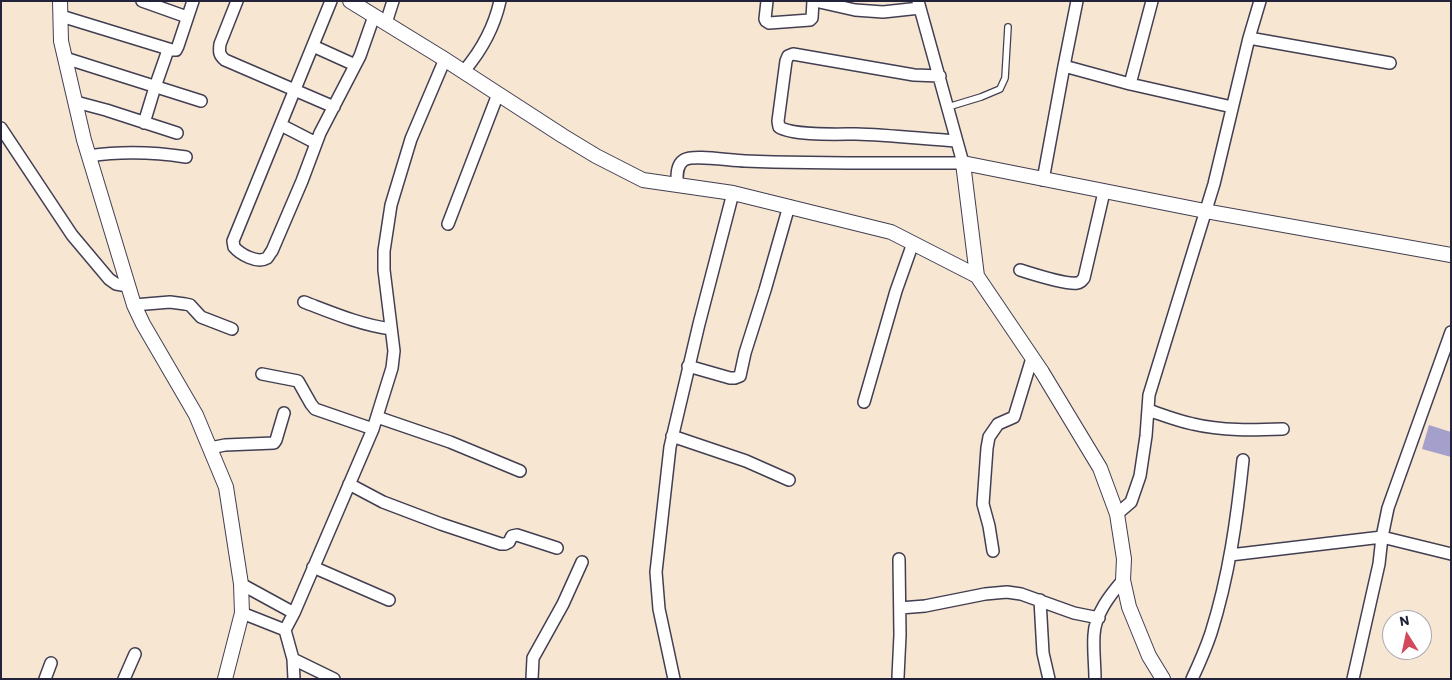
<!DOCTYPE html>
<html>
<head>
<meta charset="utf-8">
<style>
	body { margin:0 }
	#map { position:relative; width:1452px; height:680px; overflow:hidden; background:#f7e6d2; font-family:Itim,sans-serif }
	canvas { display:block }
	.frame { position:absolute; inset:0; border:2px solid #22223b; pointer-events:none }
	.north { position:absolute; left:1382px; top:610px; width:50px; height:50px; box-sizing:border-box; background:#fff; border:1px solid #a7a7b1; border-radius:50%; rotate:350deg; font-size:14px; font-weight:700; line-height:20px; text-align:center; color:#22223b }
	.north::after { content:''; display:block; margin:auto; width:18px; height:22px; background:#d1495b; clip-path:polygon(50% 0,100% 100%,50% 72%,0 100%) }
</style>
</head>
<body>
<div id="map">
<canvas width="1452" height="680"></canvas>
<div class="frame"></div>
<div class="north">N</div>
</div>
<script>
const context = document.querySelector('canvas').getContext('2d');
context.lineJoin = 'round';
function fill(path, color) { context.fillStyle = color; context.fill(path, 'evenodd'); }
function trace(path, color, width, dash) { context.strokeStyle = color; context.lineWidth = width; context.lineCap = dash ? 'butt' : 'round'; context.setLineDash(dash || []); context.stroke(path); }
fill(new Path2D(`
	M1429,425L1451,432V457L1422,449Z`), '#a59fcb');
const service = new Path2D(`
	M948,107L981,97L1000,89L1005,78L1008,27`);
const minor = new Path2D(`
	M142,1L187,17
	M237,1L220,44C219,52 219,55 225,60L334,107
	M331,1L233,241L234,247C240,254 257,264 267,258C269,256 270,253 272,251L302,181L320,133L360,56L374,16
	M767,1L765,19L766,21L769,23L810,20L812,18L813,1
	M815,1L855,10L883,12L920,8
	M1077,1L1064,66L1130,84L1232,107
	M61,16L172,50H176L178,46L193,1
	M386,23L393,1
	M1249,38L1390,63
	M313,46L355,65
	M65,58L201,101
	M464,71C481,51 494,28 500,1
	M940,76L914,75L793,54L788,56L786,61L778,121L779,127C794,136 837,134 856,134C890,135 924,139 957,141
	M1130,84L1152,1
	M76,102L106,110L177,133
	M144,123L155,87L168,50
	M281,125L316,143
	M1,128L72,235L109,279L116,284L128,286
	M89,156C122,151 153,152 186,157
	M1043,180L1064,66
	M677,185C677,176 676,165 684,160C694,154 731,161 745,161C818,164 890,163 963,163L918,1
	M448,224L498,94
	M1020,270C1033,274 1066,285 1077,283C1082,282 1081,281 1084,278L1104,192
	M304,302C333,313 361,325 391,329
	M134,305L170,302L185,304L190,305L201,317L232,329
	M688,366L730,378H735L740,376L745,353L765,290L789,206
	M262,374L298,381L311,404L315,409L373,429
	M864,402L896,291L913,243
	M1148,410C1163,415 1178,421 1193,424C1222,431 1253,430 1283,429
	M377,417L450,442L520,471
	M672,436L746,461L789,480
	M210,448L225,445L274,443L276,440L284,413
	M349,484L383,502L441,524L501,544H505L509,542L512,536L517,535L557,548
	M1117,514L1131,502L1140,476L1146,436L1149,395L1214,184L1249,38L1260,1
	M993,551L989,526L983,504L987,448L989,437L998,424L1014,417L1032,358
	M1230,555L1382,537L1451,554
	M313,567L389,600
	M241,584L294,613L373,429L392,368L394,351L384,270V251L391,205L411,139L445,59
	M1040,600L1043,653L1049,679
	M900,608L925,606L985,594L1007,592L1021,594L1074,613L1099,618
	M242,613L285,630
	M294,613L285,630L293,659L294,679
	M293,659L334,679
	M898,677L900,635L899,559
	M45,679L51,663
	M124,679L135,654
	M532,679L533,658L563,604L582,562
	M674,679L659,609L656,572L670,447L699,324L733,193
	M1095,679C1095,664 1093,650 1094,635C1095,614 1110,595 1123,580
	M1192,679C1199,664 1206,648 1211,633C1229,576 1237,518 1243,460
	M1353,679L1379,564L1382,537L1388,508L1451,332`);
const tertiary = new Path2D(`
	M60,1L61,41L84,140L134,305L143,324L196,415L226,487L241,584L242,613L225,679
	M350,1L441,57L563,136L596,156L643,180L733,193L891,232L977,276L1042,372L1100,468L1117,514L1124,559L1123,580L1129,607L1149,656L1163,679
	M977,276L963,163L1205,211L1451,255`);
trace(service, '#423f52', 8);
trace(minor, '#423f52', 14);
trace(tertiary, '#423f52', 16);
trace(service, '#fff', 5.5);
trace(minor, '#fff', 11);
trace(tertiary, '#fff', 14);
</script>
</body>
</html>
